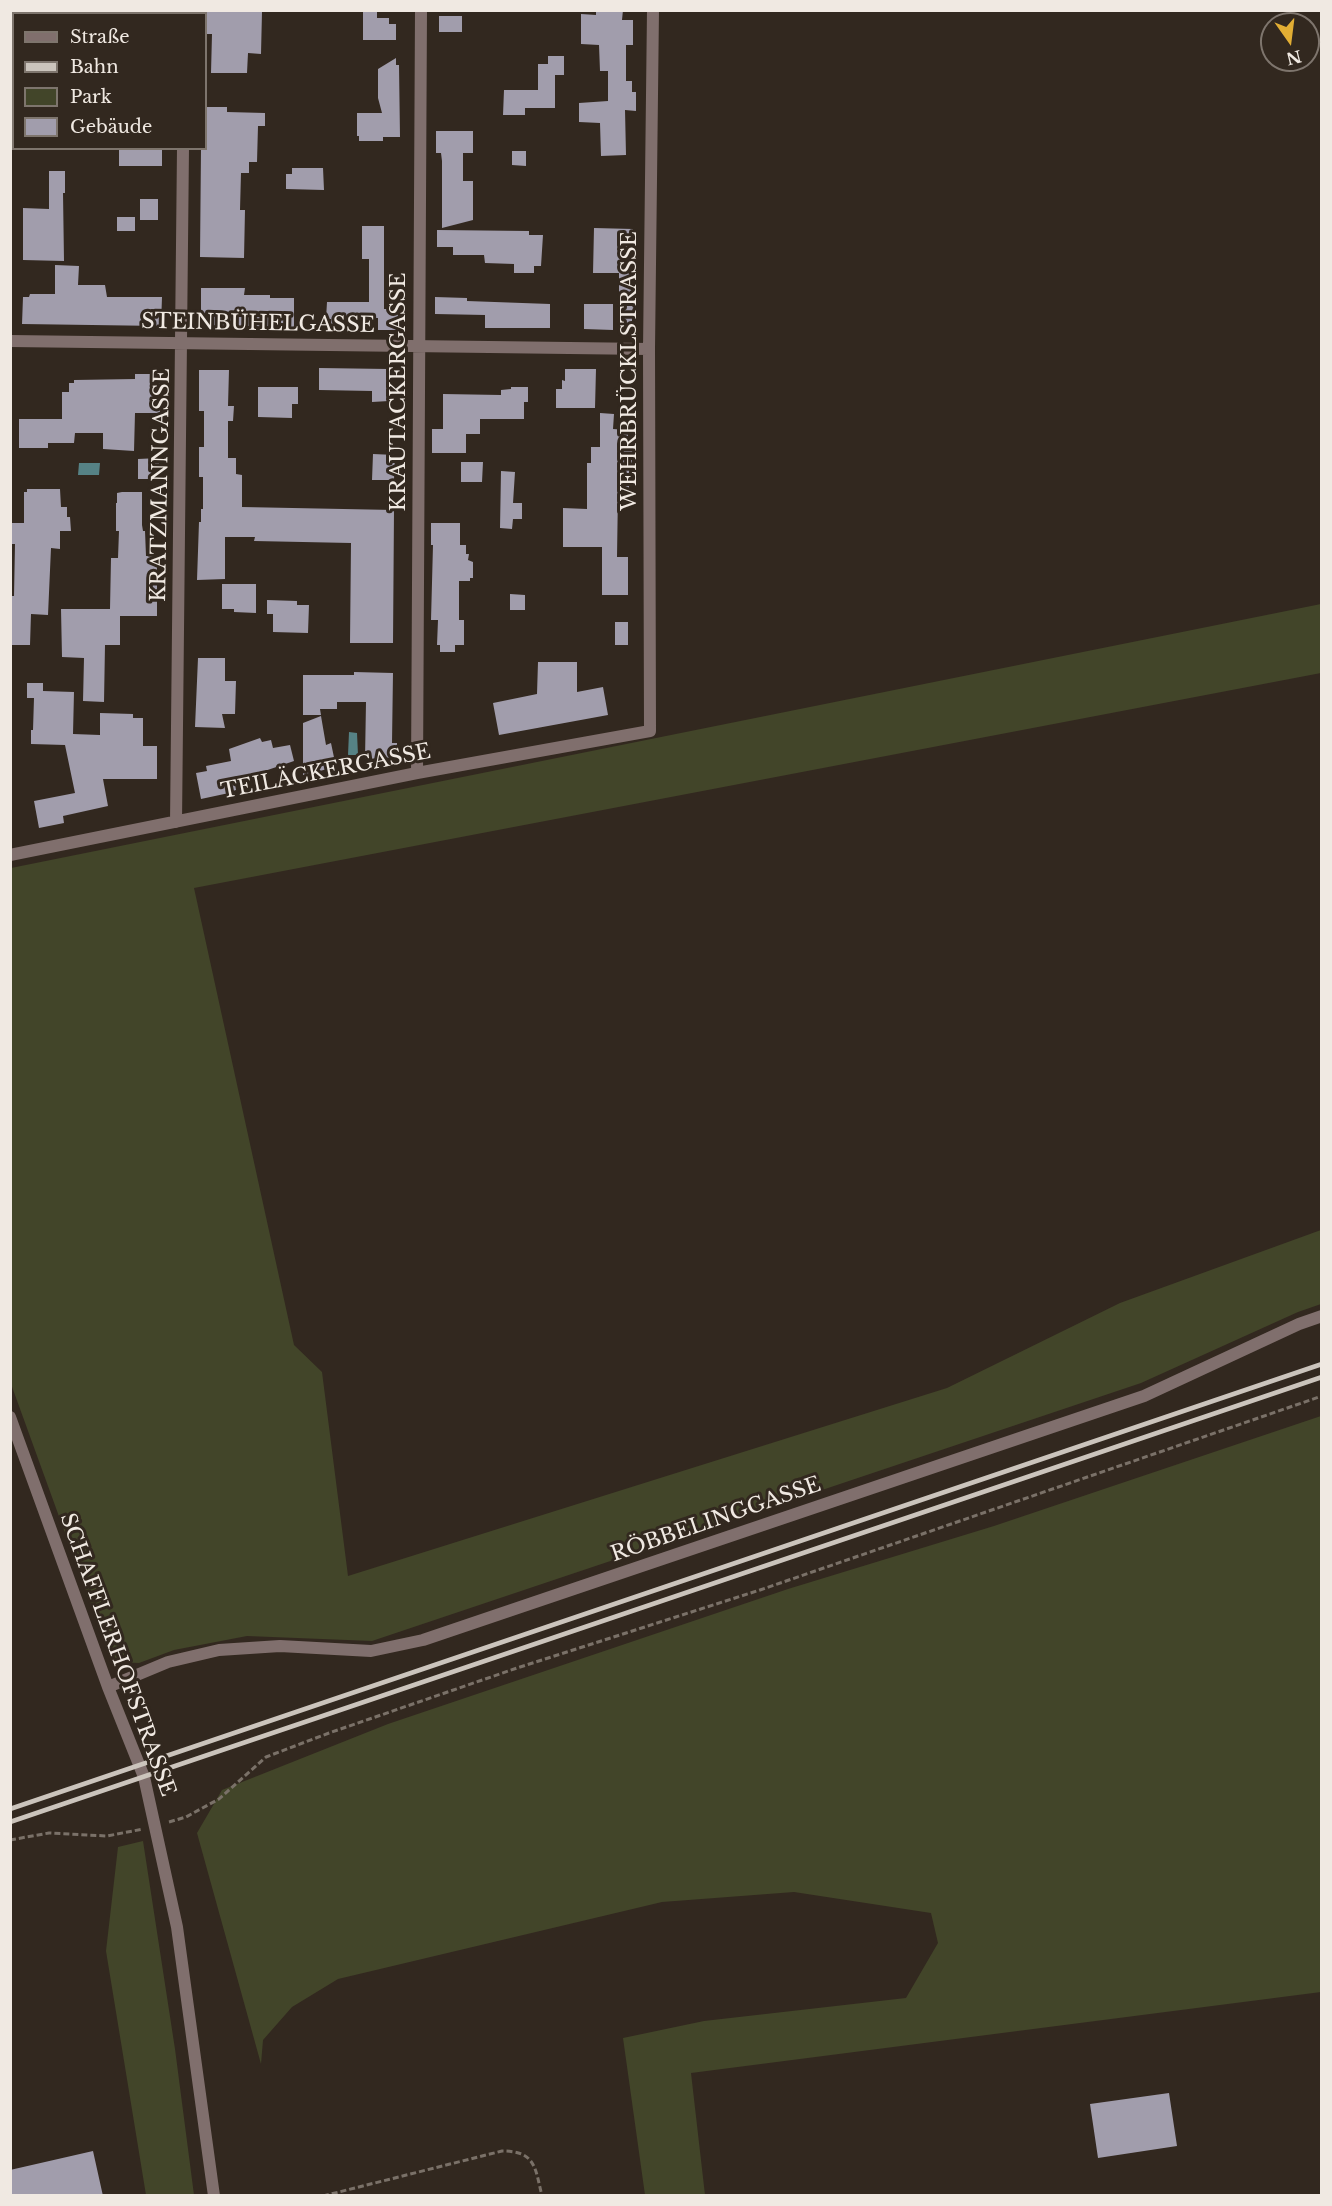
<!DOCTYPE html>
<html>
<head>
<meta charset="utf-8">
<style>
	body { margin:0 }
	#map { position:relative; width:1332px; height:2206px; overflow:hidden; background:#32281f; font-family:"Libre Baskerville",serif }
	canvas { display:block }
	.frame { position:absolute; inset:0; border:12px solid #f0e9e2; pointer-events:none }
	.legend { position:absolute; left:12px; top:12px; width:195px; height:138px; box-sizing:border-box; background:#32281f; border:2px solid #7e756d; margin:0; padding:8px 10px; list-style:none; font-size:18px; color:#f0e9e2 }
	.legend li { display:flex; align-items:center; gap:12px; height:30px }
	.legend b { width:30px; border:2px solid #7e756d }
	.north { position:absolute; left:1260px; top:12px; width:60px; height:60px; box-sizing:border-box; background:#32281f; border:2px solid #7e756d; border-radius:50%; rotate:166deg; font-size:16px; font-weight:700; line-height:24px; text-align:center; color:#f0e9e2 }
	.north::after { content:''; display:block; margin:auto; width:21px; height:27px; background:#e2ae34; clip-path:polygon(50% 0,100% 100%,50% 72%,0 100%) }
</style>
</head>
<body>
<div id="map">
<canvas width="1332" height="2206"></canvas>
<div class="frame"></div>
<ul class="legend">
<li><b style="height:8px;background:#806f6d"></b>Straße</li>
<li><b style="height:8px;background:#cbc4bc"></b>Bahn</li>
<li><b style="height:16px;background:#424529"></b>Park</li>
<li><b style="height:16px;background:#a19dac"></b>Gebäude</li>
</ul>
<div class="north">N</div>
</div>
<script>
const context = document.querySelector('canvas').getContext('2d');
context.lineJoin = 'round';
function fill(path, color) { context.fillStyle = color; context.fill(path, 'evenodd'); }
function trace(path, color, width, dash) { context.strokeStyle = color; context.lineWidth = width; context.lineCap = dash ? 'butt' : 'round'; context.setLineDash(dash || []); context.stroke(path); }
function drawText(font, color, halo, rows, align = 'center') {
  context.font = font + ' "Libre Baskerville",serif'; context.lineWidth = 6; context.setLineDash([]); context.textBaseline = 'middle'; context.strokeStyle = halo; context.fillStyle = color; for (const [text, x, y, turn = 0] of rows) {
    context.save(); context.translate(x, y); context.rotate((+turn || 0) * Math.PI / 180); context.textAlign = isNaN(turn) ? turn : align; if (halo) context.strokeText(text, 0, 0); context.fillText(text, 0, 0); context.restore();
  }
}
fill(new Path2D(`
	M1321,604V673L194,888L294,1345L322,1372L348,1576L947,1388L1120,1303L1321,1230V1304L1298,1312L1141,1383L372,1641L247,1636L174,1650L139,1663L116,1662L106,1646L11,1384V868Z
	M1321,1416V1992L691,2073L705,2195H645L623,2038L704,2021L906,1998L938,1943L931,1913L794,1892L662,1902L338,1979L292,2007L263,2040L261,2064L197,1833L222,1790L388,1724L788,1589L994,1526Z
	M143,1841L175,2049L194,2195H146L106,1951L118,1847Z`), '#424529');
fill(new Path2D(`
	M79,463H100L99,475H78Z
	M349,732L357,733L358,755H348Z`), '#568285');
fill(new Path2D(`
	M206,10L262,12L261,54L248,53L247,73H211L212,34H206Z
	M363,10H377V18H389V24H396V40H363Z
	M596,10H623L622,20H633V45H626V81H632V92H636V111L625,110L626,155L601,156L600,123L579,122V103L608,101V71H600L599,45L581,44V14L596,15Z
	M439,16H462V32H439Z
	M548,56H564V75H555V108H525V115H503L504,90H538V64H548Z
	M396,58V65H399L400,137H383V141H359V136H357V113H382L378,98V69Z
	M206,107H227V112L265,113V126H258L257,162H249V173H241L240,210H245L244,258L200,257L201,148H206Z
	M436,131H473V153H463V181H473V220L442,228V161L441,153H436Z
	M119,148H162V166H119Z
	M512,151H526V166L512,165Z
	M292,168H323L324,190L286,189V174H292Z
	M49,171H65V193H63L64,261L23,260V208L49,209Z
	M140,199H158V220H140Z
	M117,217H135V231H117Z
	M362,226H384V309H400V330H378V318H346L345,327H331V319H326L327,302H369V259H362Z
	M594,228L633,229L632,297H635V315H632V327H619V273H593Z
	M437,230L529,231V235H543L541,266H534V273H514V264L485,263L484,255H453V247H437Z
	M55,265L79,266L78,285H105L107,297H162L161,326L22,324L23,297H29L30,294H55Z
	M201,288H245L244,295H270V298H294V327L201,325Z
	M435,297L467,298V301L550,304V328H485V315L435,314Z
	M584,304H613V330L584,329Z
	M319,368L388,369L389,401L372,402V391L319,390Z
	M565,369H596L595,408H556V389H562V380L565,381Z
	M199,370H229L228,406H234L233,421H228V458H236V474L242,475V507L394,510L393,643H350L351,543L254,541L255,537H225V579L197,580L199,522H201V509H203V477H199V447H204V411H199Z
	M135,374H161L160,413H135L134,451L103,449V433H75L74,443H48V448H19V419H62V392H69V383H74V380L135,379Z
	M258,387H298V404H292V418L258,417Z
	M511,387H528V402H524V419H480V434H466V453H432V429H443V394L501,395V390L511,389Z
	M600,413L614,414L613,429L628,430V441L638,448L632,456L631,484H629V491H618L617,557H628V595H602V547H563V508L587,509V463H591V447H600Z
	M373,454L395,455L394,480H372Z
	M159,458V479H138V459Z
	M461,462H483L482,482H461Z
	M501,471L515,472L513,503H522V519H513L512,529L500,528Z
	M27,489H60L61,507H67V517H70L71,531H60V549L51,548L48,615L31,614L30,645H10V596H14L15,544H10V523H24V492H27Z
	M122,492H142V525L143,531H145L146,556H157V616H120V645H105L104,702L83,701L84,658L62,657L61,609H110L111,558H118L119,531H116V503H117V493Z
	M431,523H460V545H466V554H469L468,560L473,562V578H470V581H459V620H464V645H455V652H440V645H437L438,620H431L433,545H431Z
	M222,584H256V613L234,612V609H222Z
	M510,594L525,595V610H510Z
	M267,600L297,601V605H309L308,633L273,632V614H267Z
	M615,622H628V645H615Z
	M198,658H225V681H236L235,714H222L225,728L195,727Z
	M538,662H577V692L603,687L608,715L499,735L493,703L537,694Z
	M354,672L393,673L392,743H397V757L365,759L366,702H337V709H320L321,715H303V675H354Z
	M27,683H43V691L74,692L73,734L100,735V713L133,714V718H143V746H157V779H103L108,806L63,816L64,823L39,828L34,801L75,793L65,745L31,744V730H33L34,698H27Z
	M321,716L326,745L331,743L336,767L303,775V723Z
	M260,738L262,742L271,740L273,748L290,745L294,761L247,777L248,782L235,784L236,790L229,792V793L201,799L196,773L207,771L206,766L231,761L229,749Z
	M1169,2093L1177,2146L1098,2158L1090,2104Z
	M93,2151L103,2196H10V2170Z`), '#a19dac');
trace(new Path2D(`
	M169,1822L186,1817L219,1799L266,1757L329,1733L517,1668L760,1590L1322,1396
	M10,1840L49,1833L107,1836L143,1829
	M323,2196L502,2151C536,2151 535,2168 542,2196`), '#7a7168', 3, [6, 3]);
trace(new Path2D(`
	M184,14V10
	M10,341L649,349
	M417,773L421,10
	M176,822L183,148
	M10,855L417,773L650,731L649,349L653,10
	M10,1417L108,1687L144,1777L177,1927L214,2196
	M108,1687L168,1662L219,1650L280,1646L371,1651L423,1640L1144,1396L1299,1324L1322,1316`), '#806f6d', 12);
trace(new Path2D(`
	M10,1809L1322,1364
	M10,1822L1322,1377`), '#cbc4bc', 4.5);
drawText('21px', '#f0e9e2', '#32281f', [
	["STEINBÜHELGASSE",258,324,1],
	["WEHRBRÜCKLSTRASSE",630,371,-90],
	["KRAUTACKERGASSE",399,392,-90],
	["KRATZMANNGASSE",161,485,-89],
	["TEILÄCKERGASSE",326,772,-11],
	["RÖBBELINGGASSE",716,1520,-19],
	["SCHAFFLERHOFSTRASSE",117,1655,70]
]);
</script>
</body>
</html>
